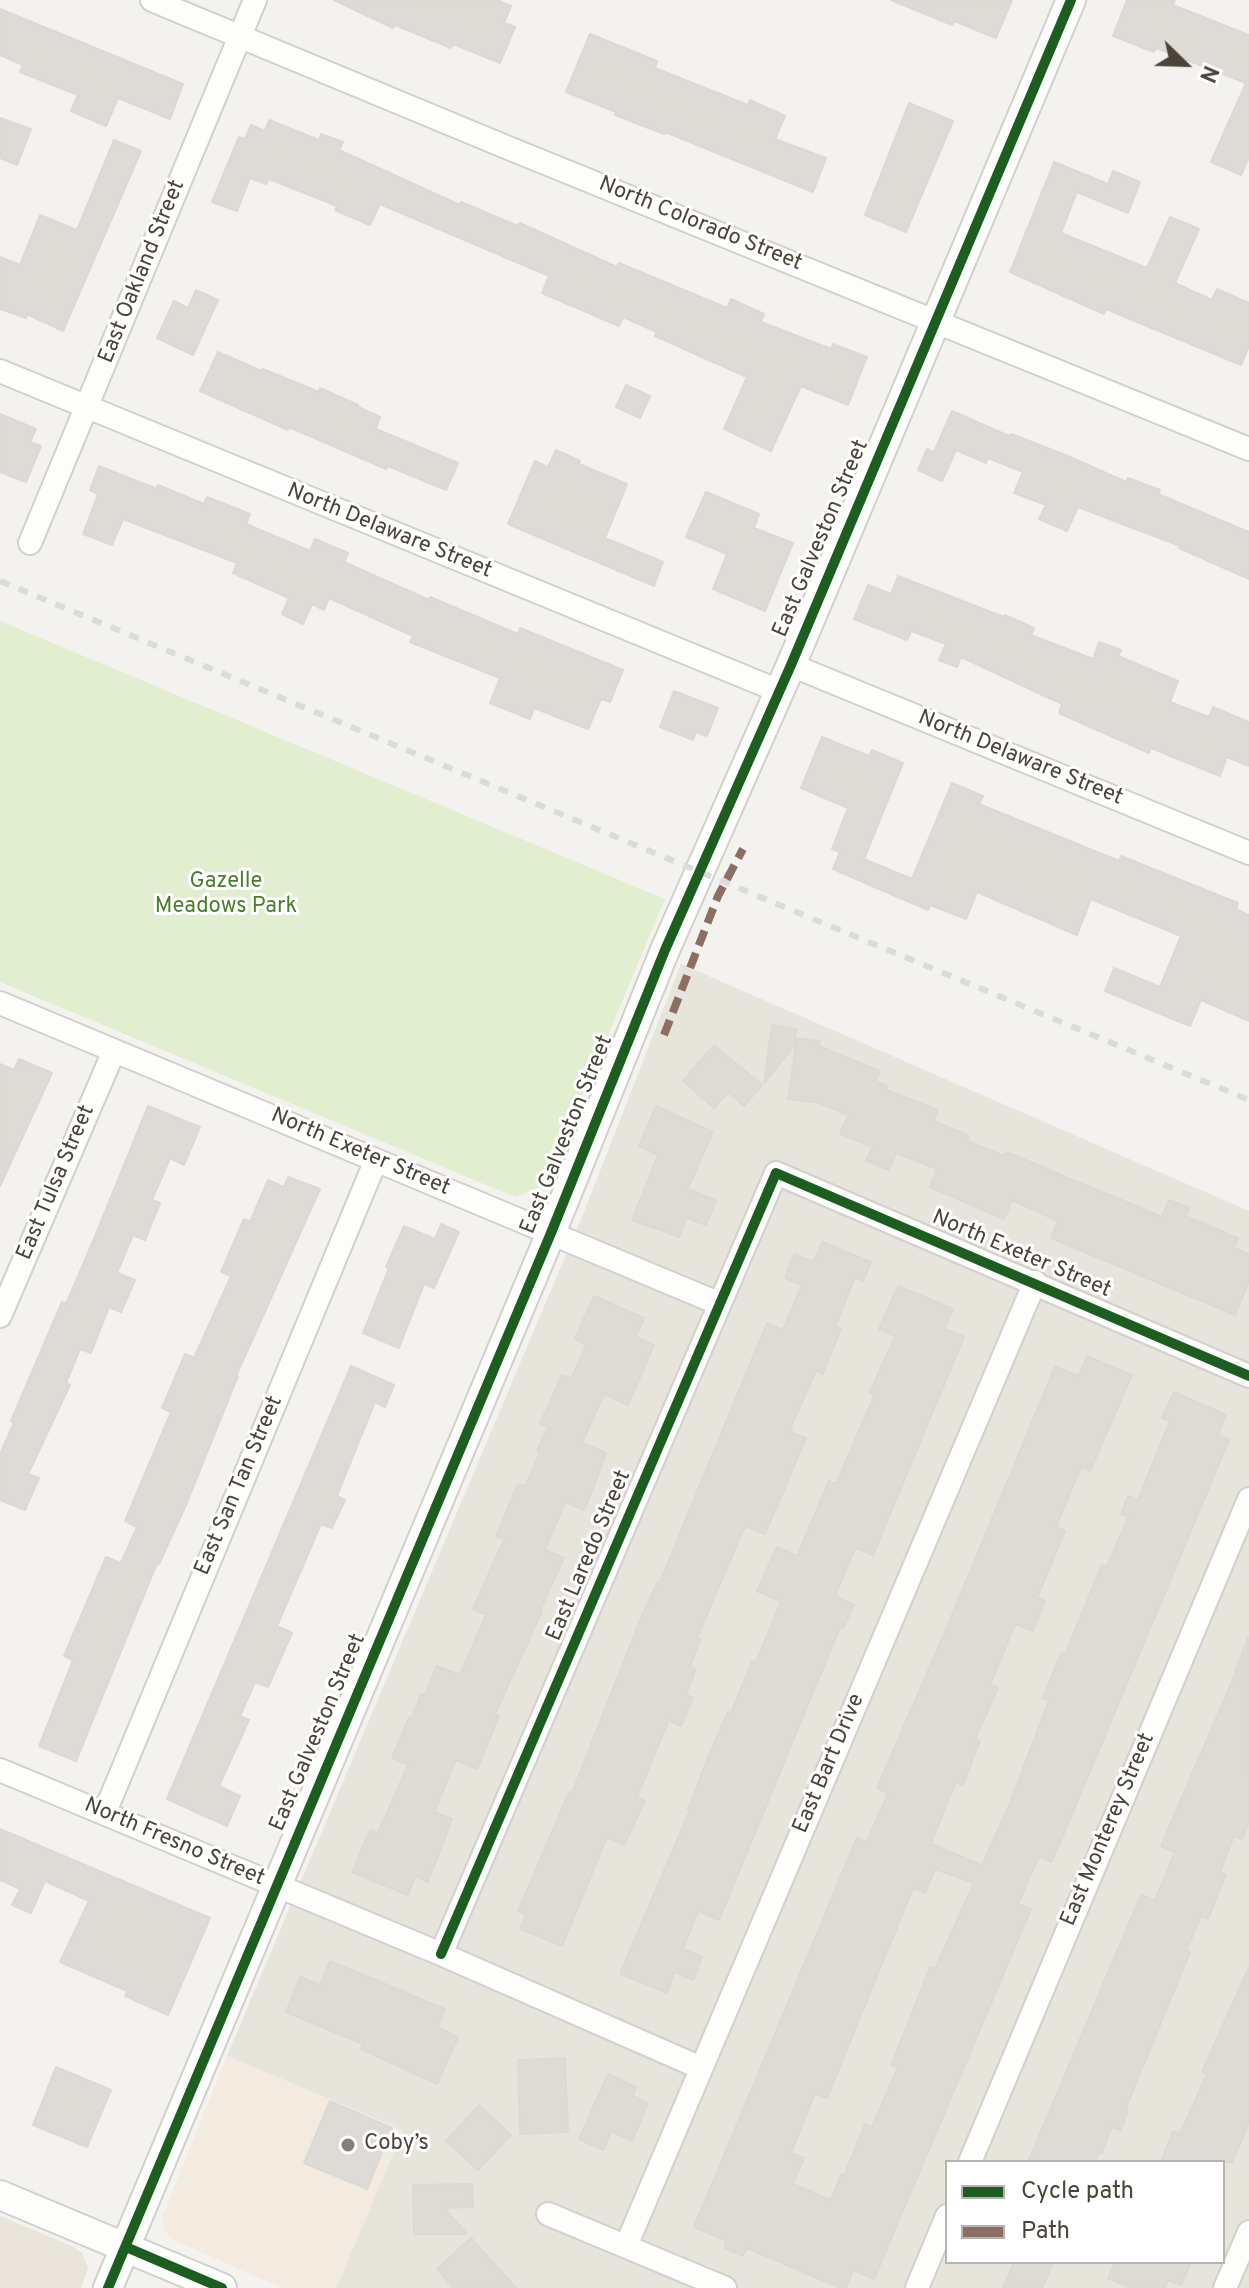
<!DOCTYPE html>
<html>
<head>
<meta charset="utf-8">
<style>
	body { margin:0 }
	#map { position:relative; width:1249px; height:2288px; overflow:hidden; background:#f4f2ee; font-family:Overpass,sans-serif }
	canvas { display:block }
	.legend { position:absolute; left:945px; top:2160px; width:280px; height:104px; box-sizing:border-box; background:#fff; border:2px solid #b7b4b0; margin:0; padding:10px 14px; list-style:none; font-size:24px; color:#4b4439 }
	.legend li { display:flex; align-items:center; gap:16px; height:40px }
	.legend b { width:40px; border:2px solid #b7b4b0 }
	.north { position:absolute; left:1145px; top:24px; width:80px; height:80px; -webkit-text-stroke:6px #fff; paint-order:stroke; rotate:113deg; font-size:22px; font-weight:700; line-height:32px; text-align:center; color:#4b4439 }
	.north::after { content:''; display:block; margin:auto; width:28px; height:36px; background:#4b4439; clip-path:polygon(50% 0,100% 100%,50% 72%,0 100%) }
</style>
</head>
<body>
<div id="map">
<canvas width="1249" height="2288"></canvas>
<ul class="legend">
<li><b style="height:10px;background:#1b5e20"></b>Cycle path</li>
<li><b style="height:10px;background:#8d6e63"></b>Path</li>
</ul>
<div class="north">N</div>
</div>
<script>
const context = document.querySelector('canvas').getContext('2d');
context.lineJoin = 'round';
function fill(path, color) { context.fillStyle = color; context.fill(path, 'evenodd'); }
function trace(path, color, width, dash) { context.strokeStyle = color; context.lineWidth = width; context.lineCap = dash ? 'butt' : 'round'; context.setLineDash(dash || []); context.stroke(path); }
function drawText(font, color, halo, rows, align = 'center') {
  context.font = font + ' Overpass,sans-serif'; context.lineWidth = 6; context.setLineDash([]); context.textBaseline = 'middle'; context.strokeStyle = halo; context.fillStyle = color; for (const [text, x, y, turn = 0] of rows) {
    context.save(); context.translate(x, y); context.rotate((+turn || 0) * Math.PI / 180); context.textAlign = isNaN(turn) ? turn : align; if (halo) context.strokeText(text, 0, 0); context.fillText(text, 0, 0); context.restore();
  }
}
fill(new Path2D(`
	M681,964L1249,1211V2288H336L403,2130L227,2056L584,1212ZM947,2162H1223V2262H947Z`), '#e7e4dc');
fill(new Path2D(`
	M227,2056L403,2130L336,2288H282L171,2239L164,2230L162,2217Z`), '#f3ebdf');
fill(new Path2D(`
	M0,2216L72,2246L82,2253L88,2268L81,2288H0Z`), '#eae5da');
fill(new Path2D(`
	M0,621L665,899L545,1185L515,1197L0,982Z`), '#e1eecf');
const building = new Path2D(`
	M334,0H497L511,6L504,23L515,27L500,63L453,44L451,48L395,25L393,28Z
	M891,0H1012L996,38L954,21L952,25Z
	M1127,0H1175L1173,5L1249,35V157L1241,175L1211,162L1246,83L1156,48L1154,52L1113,36Z
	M0,9L183,84L170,119L118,98L106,126L71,111L78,95L20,72L23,65L0,55Z
	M590,34L657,61L655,68L748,105L750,100L785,116L775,139L826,158L813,192L665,132L664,134L615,115L616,112L566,92Z
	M909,103L953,121L906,232L865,215Z
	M0,118L31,129L17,165L0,158Z
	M269,120L319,140L321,134L343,142L339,150L460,205L461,202L518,226L520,223L617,267L619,263L727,308L731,299L764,314L761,322L831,349L833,344L867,357L848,405L801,386L771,451L724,429L747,377L655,336L657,332L623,317L619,326L542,293L549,276L380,204L370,225L335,210L337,206L269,179L266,184L250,178L237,211L212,202L239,137L245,139L251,125L265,131Z
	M114,140L141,151L63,331L27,314L26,318L0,309V257L20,265L40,215L77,230Z
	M1054,162L1108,184L1113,171L1140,182L1128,213L1077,192L1061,233L1147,268L1170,217L1199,229L1175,283L1212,300L1217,289L1249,303V346L1241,365L1106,309L1104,314L1010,272Z
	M196,290L218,300L193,355L157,338L174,301L188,308Z
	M218,352L262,371L263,369L319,392L320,388L358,405V407L380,417L376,429L458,463L446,490L388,466L386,469L289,427L288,430L200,391Z
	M626,385L650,396L640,418L616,407Z
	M952,411L1009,436L1011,434L1068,456L1126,482L1128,478L1160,490L1158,494L1249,532V579L1179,548L1180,546L1078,507L1067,531L1039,519L1046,505L1014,493L1023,472L988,458L986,463L956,450L942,481L918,470L927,449L934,452Z
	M0,414L36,429L30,442L41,446L26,482L0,472Z
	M556,450L580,461L579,464L627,484L605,538L663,562L654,586L508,524L535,461L548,467Z
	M99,466L157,489L158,485L204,504L207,497L250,514L246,524L310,551L315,539L348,553L344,562L429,600L430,597L518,634L520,628L623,670L610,702L601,699L588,729L534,708L530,719L490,703L500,678L410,642L413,636L329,598L324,610L312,604L303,624L282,614L289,598L233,573L237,563L123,519L112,545L83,534L98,494L90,490Z
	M706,492L759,514L754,528L793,543L765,611L713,589L727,554L686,537Z
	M898,576L1004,617L1005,615L1034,628L1031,635L1093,659L1099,642L1121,650L1118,656L1178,681L1170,702L1209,717L1213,707L1249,722V766L1227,757L1220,776L1151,748L1149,753L1059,713L1062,704L961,657L957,667L939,660L946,644L911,631L907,640L854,619L868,585L891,594Z
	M674,691L718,708L707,736L696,732L693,740L660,727Z
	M822,737L869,756L872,750L903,763L864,859L912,879L952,783L983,796L979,804L1119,861L1121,856L1238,903L1236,909L1249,915V1021L1201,1000L1190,1026L1105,991L1114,968L1160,987L1181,936L1091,899L1077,935L977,892L966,919L930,905L928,910L833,869L840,852L832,849L848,808L801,788Z
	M772,1025L796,1029L794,1046L764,1083Z
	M797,1038L820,1041L819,1046L880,1071L875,1081L887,1086L886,1090L938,1110L934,1121L969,1136L967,1141L1005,1156L1006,1152L1162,1217L1169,1200L1189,1208L1185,1216L1238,1238L1234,1248L1249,1254V1282L1235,1315L1051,1238L1058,1221L1012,1200L1004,1219L930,1187L937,1169L896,1153L889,1170L866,1161L872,1147L840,1134L848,1115L819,1103L788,1099Z
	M714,1045L762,1085L744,1106L728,1092L714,1108L683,1081Z
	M19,1059L52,1073L0,1186V1064L14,1070Z
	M148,1106L200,1127L184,1165L170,1158L152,1200L160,1203L145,1240L133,1235L117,1273L135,1280L121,1312L109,1307L91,1353L80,1349L66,1383L70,1385L28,1474L39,1478L25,1510L0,1500V1454L14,1423L11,1421L62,1302L66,1304L94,1239Z
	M656,1106L713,1132L688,1189L716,1200L706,1225L687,1218L679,1237L632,1220L658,1155L639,1146Z
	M288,1177L320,1189L236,1376H238L186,1505L159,1564L157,1563L76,1761L39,1746L73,1660L64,1656L106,1557L121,1563L137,1527L125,1521L171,1412L162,1408L185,1354L194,1358L231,1276L221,1272L244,1219L250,1222L268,1180L284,1187Z
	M441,1224L459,1232L434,1288L424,1284L399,1348L363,1333L389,1268L386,1267L404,1226L435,1239Z
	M822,1242L871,1262L863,1281L855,1277L835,1326L841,1329L823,1374L816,1371L789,1431L806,1438L765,1534L745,1526L697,1638L701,1639L690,1667L696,1669L686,1695L693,1698L681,1726L669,1720L637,1797L645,1801L624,1845L607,1837L562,1946L520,1929L526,1914L518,1911L569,1792L572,1793L640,1620L657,1583L659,1584L767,1323L783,1330L802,1285L785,1278L794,1254L814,1262Z
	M898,1286L953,1309L945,1329L964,1337L873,1555L855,1548L835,1596L854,1605L843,1628L840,1627L719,1920L698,1911L683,1949L702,1957L693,1980L675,1972L667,1993L620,1974L690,1810L688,1809L709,1755L728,1712L731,1713L752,1661L756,1662L781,1601L757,1591L777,1547L797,1556L829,1481L836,1484L875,1394L870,1392L895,1336L879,1329Z
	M594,1296L644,1318L636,1337L654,1345L628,1405L604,1394L582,1443L606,1453L594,1486L584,1510L565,1502L545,1550L564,1558L540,1610L542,1611L495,1714L499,1716L477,1769L456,1760L434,1812L452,1819L428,1882L415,1876L408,1895L352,1872L370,1830L378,1833L408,1765L392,1758L409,1717L412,1718L421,1694L425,1695L437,1666L460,1675L486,1615L473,1609L504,1539L496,1536L518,1484L525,1486L540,1453L537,1451L548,1427L540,1424L562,1375L571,1379L586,1345L575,1339Z
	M1087,1356L1132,1375L1090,1471L1081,1467L1056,1527L1065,1531L1037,1598L1045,1601L1033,1631L1015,1624L990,1685L998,1688L975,1739L980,1741L963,1785L956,1782L931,1844L982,1865L1010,1803L1049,1700L1043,1698L1061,1653L1065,1654L1102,1565L1107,1567L1128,1517L1121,1514L1128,1496L1138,1500L1170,1421L1162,1418L1174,1392L1226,1415L1218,1435L1229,1440L1062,1838L1051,1862L1039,1856L1018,1904L1031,1909L874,2279L853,2270L846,2288H840L747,2248L743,2256L724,2248L727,2241L694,2227L857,1838L867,1842L888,1793L877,1788L945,1632L1055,1367L1079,1376ZM935,1869L974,1883L935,1969L930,1967L891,2065L898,2067L872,2127L865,2124L844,2176L841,2175L831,2200L793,2184L804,2158L791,2153L815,2093L827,2098L913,1888L925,1893Z
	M351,1366L394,1385L385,1407L375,1402L337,1496L345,1500L332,1528L321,1524L277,1626L292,1633L268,1687L255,1682L240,1716L249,1720L219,1786L240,1796L227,1826L167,1799Z
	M1248,1638L1249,1822L1242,1839L1234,1836L1220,1872L1226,1875L1208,1919L1201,1916L1186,1951L1190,1952L1125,2110L1128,2111L1121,2130L1112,2127L1102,2153L1099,2152L1095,2162H1028L1141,1895L1155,1900L1175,1852L1161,1846L1228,1691Z
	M0,1829L210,1918L168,2015L125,1996L127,1991L60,1962L89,1901L45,1881L31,1913L12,1905L20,1889L0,1880Z
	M330,1961L445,2009L437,2027L458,2037L437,2084L361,2049L363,2044L286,2012L300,1977L320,1985Z
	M1249,1967V2123L1238,2149L1232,2162H1161L1173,2131L1180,2134L1207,2074L1202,2072Z
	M565,2058L568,2132L520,2134L518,2060Z
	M56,2067L111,2090L87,2147L33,2125Z
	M608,2074L636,2087L633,2096L648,2103L632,2141L611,2131L603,2150L579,2139Z
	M330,2101L392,2128L367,2189L304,2163Z
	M479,2105L511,2135L478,2170L446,2141Z
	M472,2184L473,2207L444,2208L467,2234H414L413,2185Z
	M471,2238L516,2288H454L437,2269Z
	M1014,2262H1053L1042,2288H1003Z
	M1115,2262H1191L1181,2285L1168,2280L1165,2288H1131L1108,2278Z`);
fill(building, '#dedbd6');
trace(building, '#dcd9d4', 2);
const minor = new Path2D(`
	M152,0L506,147L1249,449
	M0,371L779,691
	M30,543L255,0
	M791,665L1249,853
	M0,1003L720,1304
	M0,1316L114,1051
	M0,1770L441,1954L701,2068
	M105,1812L376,1160
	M441,1954L776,1173L1249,1376
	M970,2162L1249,1499
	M548,2214L725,2288
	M626,2246L1035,1282
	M917,2288L947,2216
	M1225,2288L1249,2232`);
const tertiary = new Path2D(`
	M0,2195L222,2288
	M108,2288L551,1233L665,950L791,665L1071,0`);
trace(minor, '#d2d0cb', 26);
trace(tertiary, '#d2d0cb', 32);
trace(minor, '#fdfdfc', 22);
trace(tertiary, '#fdfdfc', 28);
trace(new Path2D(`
	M0,581L1249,1100`), '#dbdbda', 6, [10, 10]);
trace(new Path2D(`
	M664,1035L718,896L743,849`), '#8d6e63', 8, [16, 8]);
trace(new Path2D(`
	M441,1954L776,1173L1249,1376
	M126,2247L222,2288
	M108,2288L551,1233L665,950L791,665L1071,0`), '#1b5e20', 10);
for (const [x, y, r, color] of [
	[348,2145,8,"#868178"]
]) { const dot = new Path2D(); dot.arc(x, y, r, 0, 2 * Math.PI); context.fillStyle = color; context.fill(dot); trace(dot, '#fff', 3); }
drawText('22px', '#4b4439', '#fff', [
	["North Colorado Street",700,225,22],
	["East Oakland Street",143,272,-68],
	["North Delaware Street",389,532,22],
	["East Galveston Street",822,539,-67],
	["North Delaware Street",1020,759,22],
	["East Galveston Street",568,1135,-68],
	["North Exeter Street",360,1153,23],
	["East Tulsa Street",57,1183,-67],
	["North Exeter Street",1021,1255,23],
	["East San Tan Street",240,1486,-67],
	["East Laredo Street",590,1556,-67],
	["East Galveston Street",319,1733,-67],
	["East Bart Drive",830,1764,-67],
	["East Monterey Street",1109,1830,-67],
	["North Fresno Street",174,1843,23]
]);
drawText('22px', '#4a7f2a', '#fff', [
	["Gazelle",226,883],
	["Meadows Park",226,908]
]);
drawText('22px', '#4b4439', '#fff', [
	["Coby’s",364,2145]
], 'left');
</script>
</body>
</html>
